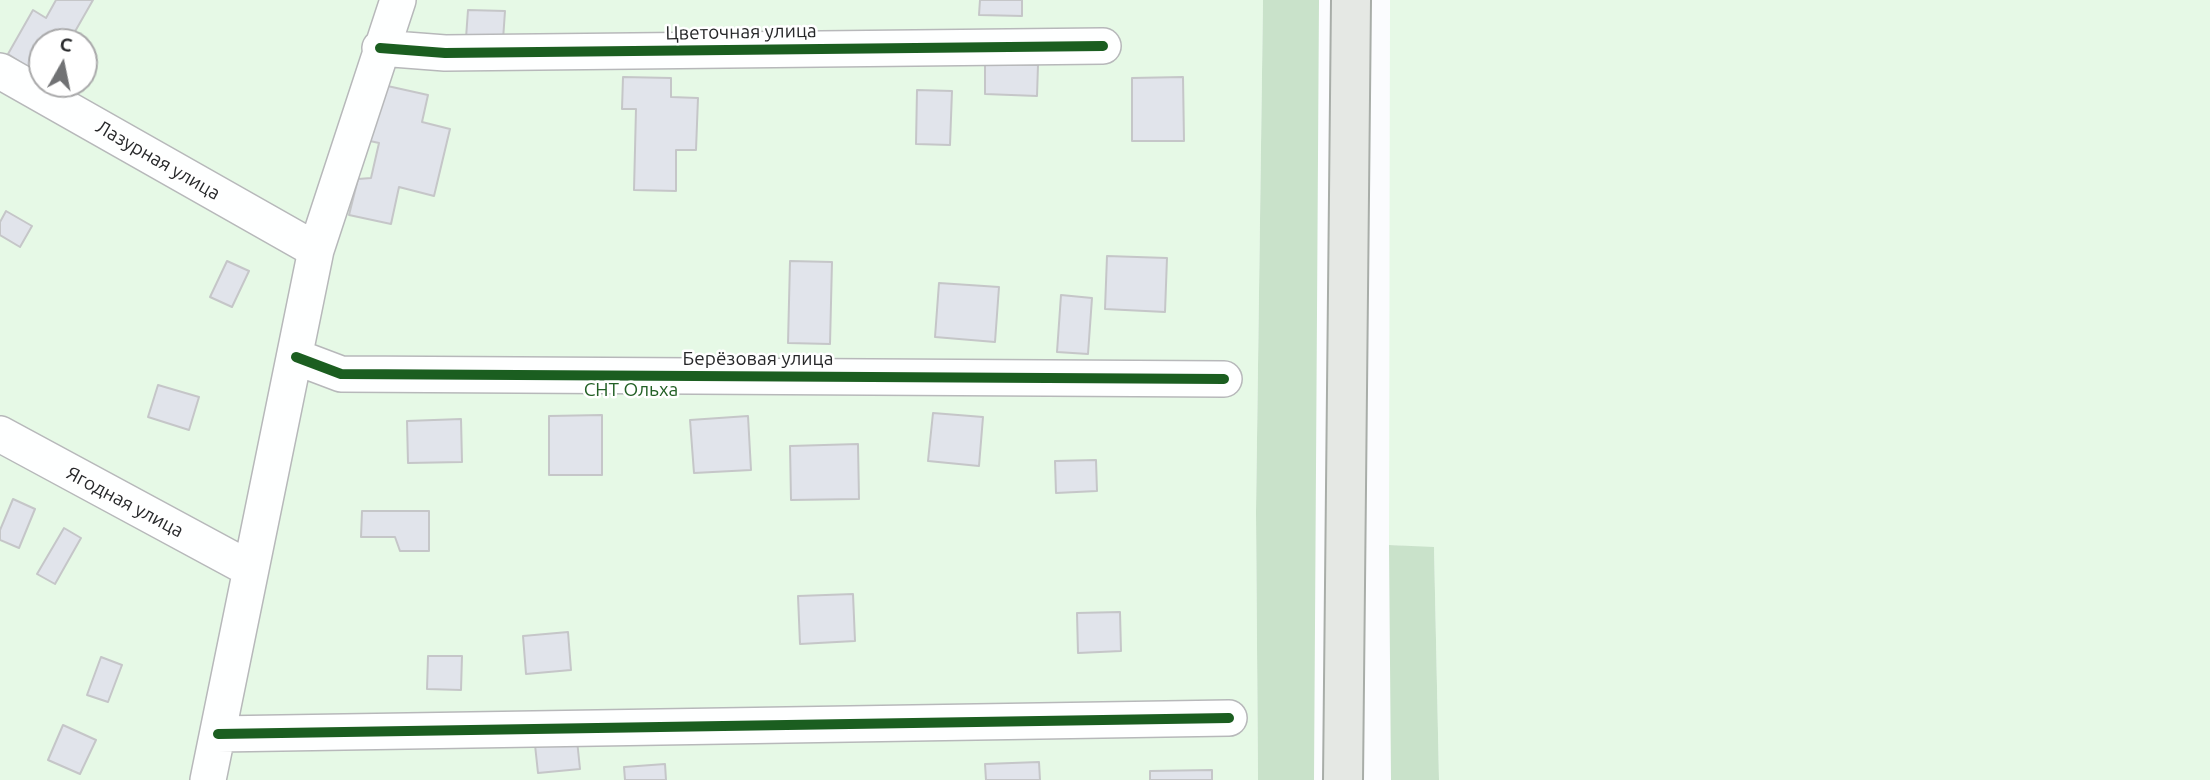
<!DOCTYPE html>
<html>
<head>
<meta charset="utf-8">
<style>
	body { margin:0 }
	#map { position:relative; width:2210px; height:780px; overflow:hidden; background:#fbfcfe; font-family:Ubuntu,sans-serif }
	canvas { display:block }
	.north { position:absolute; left:28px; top:28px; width:70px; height:70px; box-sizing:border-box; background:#fff; border:2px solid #a9a9aa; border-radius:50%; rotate:9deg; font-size:19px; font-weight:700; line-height:28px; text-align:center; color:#27282a }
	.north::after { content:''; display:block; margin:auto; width:24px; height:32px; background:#717274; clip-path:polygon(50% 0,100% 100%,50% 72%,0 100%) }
</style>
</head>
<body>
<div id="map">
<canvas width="2210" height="780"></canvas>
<div class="north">С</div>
</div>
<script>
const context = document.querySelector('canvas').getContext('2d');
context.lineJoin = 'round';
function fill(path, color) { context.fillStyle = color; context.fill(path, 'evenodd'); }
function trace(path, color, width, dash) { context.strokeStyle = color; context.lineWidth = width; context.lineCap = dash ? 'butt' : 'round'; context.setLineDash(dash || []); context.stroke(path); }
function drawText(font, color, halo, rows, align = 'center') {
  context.font = font + ' Ubuntu,sans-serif'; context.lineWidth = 5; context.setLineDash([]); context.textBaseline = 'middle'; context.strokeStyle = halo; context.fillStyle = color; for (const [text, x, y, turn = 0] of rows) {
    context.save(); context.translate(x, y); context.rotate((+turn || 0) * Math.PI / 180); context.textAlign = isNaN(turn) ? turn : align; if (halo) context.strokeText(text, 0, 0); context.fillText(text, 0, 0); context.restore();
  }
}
fill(new Path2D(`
	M0,0H1263L1256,512L1258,780H0ZM42,42H84V84H42Z
	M1390,0H2210V780H1439L1434,548L1389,545Z`), '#e6f9e6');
fill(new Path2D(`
	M1263,0H1319L1314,780H1258L1256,512Z
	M1389,545L1434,547L1439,780H1391Z`), '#c9e2ca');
const building = new Path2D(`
	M56,0H93L69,42H42V76L8,54L33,10L46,18Z
	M980,0H1022V16L979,15Z
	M468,10L505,11L503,40L466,38Z
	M985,64L1038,65L1037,96L985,94Z
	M623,77L671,78V97L698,98L696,150H676V191L634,190L636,109H622Z
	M1183,77L1184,141H1132V78Z
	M383,85L428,95L422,122L450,129L434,196L399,187L391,224L349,215L358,179L371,178L379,143L370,141Z
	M917,90L952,91L950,145L916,144Z
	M6,211L32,226L20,247L0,235V222Z
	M1107,256L1167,258L1165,312L1105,309Z
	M227,261L249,271L232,307L210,297Z
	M790,261L832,262L830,344L788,343Z
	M939,283L999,287L995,342L935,337Z
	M1061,295L1092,298L1088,354L1057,352Z
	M158,385L199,397L189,430L148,417Z
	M933,413L983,417L979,466L928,461Z
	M602,415V475H549V416Z
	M748,416L751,470L694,473L690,420Z
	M461,419L462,462L408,463L407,421Z
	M858,444L859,499L791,500L790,446Z
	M1096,460L1097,491L1056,493L1055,461Z
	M13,499L35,509L19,548L0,540V530Z
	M362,511H429V551H400L395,537H361Z
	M64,528L81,538L55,584L37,574Z
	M853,594L855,641L800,644L798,596Z
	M1120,612L1121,651L1078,653L1077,613Z
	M568,632L571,670L526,674L523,636Z
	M428,656H462L461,690L427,689Z
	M101,657L122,665L108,702L87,695Z
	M63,725L96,740L80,774L48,760Z
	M577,740L580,769L538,773L535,745Z
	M1039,762L1040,780H986L985,764Z
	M665,764L666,780H625L624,767Z
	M1212,770V780H1150V771Z`);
fill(building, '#e1e4eb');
trace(building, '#c5c6c8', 2);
const minor = new Path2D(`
	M380,48L445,53L1103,46
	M0,71L316,250
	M296,357L341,374L1224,379
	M0,434L250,569
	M218,734L1229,718
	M208,780L316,250L398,0`);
const major = new Path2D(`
	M1343,780L1351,0`);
trace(minor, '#b7b8ba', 38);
trace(major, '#a8ada8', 42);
trace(minor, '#feffff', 35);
trace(major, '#e5e8e4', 38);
trace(new Path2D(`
	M380,48L445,53L1103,46
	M296,357L341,374L1224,379
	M218,734L1229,718`), '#1b5e20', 10);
drawText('19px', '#27282a', '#fff', [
	["Цветочная улица",741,32,-1],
	["Лазурная улица",158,160,30],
	["Берёзовая улица",758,359],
	["Ягодная улица",125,502,28]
]);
drawText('19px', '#236026', '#fff', [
	["СНТ Ольха",631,390]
]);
</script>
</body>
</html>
